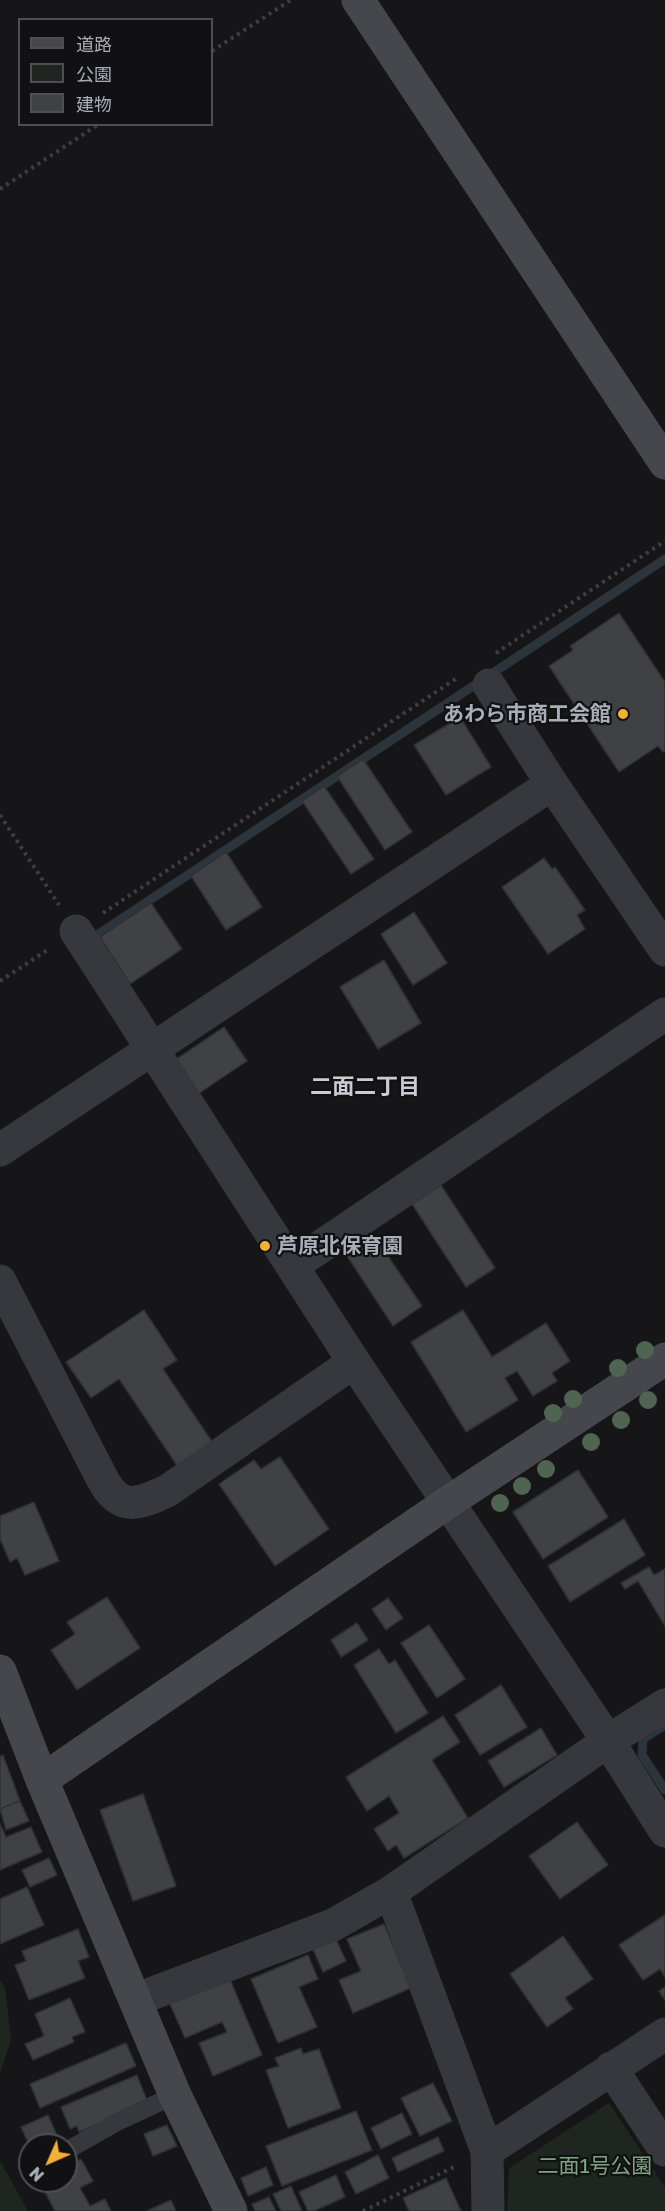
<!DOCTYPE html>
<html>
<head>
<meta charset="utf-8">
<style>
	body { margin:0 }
	#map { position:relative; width:665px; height:2211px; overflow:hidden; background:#161618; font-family:"Golos Text","Noto Sans JP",sans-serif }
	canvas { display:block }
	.legend { position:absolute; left:18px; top:18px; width:195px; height:108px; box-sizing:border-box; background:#111113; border:2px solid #4d4f55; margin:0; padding:8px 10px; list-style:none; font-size:18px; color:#a8adb8 }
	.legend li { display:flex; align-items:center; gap:12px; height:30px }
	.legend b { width:30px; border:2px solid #4d4f55 }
	.north { position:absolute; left:18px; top:2133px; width:60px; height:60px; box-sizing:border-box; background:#111113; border:2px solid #4d4f55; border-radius:50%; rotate:225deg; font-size:16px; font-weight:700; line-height:24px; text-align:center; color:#a8adb8 }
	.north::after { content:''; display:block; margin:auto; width:21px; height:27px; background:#f2b134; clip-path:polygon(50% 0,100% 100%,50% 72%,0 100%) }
</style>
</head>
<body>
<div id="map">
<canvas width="665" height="2211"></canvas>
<ul class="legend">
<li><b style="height:8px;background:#45474d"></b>道路</li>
<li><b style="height:16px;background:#1e261f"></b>公園</li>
<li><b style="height:16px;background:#404145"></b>建物</li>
</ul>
<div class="north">N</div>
</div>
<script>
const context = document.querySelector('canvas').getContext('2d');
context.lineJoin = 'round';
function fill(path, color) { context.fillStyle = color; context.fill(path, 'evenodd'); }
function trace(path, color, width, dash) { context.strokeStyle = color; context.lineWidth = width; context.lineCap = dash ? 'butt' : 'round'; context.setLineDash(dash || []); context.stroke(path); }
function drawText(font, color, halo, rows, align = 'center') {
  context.font = font + ' "Golos Text","Noto Sans JP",sans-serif'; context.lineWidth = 4.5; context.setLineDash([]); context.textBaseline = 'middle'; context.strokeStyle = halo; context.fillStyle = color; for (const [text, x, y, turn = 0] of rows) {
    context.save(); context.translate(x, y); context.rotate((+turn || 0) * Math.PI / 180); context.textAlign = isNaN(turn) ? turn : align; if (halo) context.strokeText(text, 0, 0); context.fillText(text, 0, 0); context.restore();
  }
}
fill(new Path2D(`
	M0,1981L5,1987L11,2039L0,2074Z
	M609,2103L665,2187V2211H507L509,2168Z
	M0,2161L28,2211H0Z`), '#1e261f');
trace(new Path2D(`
	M97,935L665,559
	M665,1725L643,1739L642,1755L665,1790`), '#2c353c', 9);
const building = new Path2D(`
	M619,613L665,682V751L663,752L658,746L619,772L549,666L573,650L570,646Z
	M460,717L491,767L446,795L414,745Z
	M363,759L412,832L385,850L337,776Z
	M324,786L374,859L351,874L302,801Z
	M226,852L262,907L226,930L191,876Z
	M544,858L552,869L555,867L585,910L577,915L585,929L548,954L502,887Z
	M151,903L182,949L130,984L100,937Z
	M414,912L447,963L413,985L381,934Z
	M384,960L421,1023L378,1049L340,987Z
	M224,1027L247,1061L192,1098L169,1064Z
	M441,1185L495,1268L466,1287L412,1204Z
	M375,1237L422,1306L393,1326L347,1256Z
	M144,1310L177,1360L163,1369L213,1443L178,1467L119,1379L91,1398L66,1362Z
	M463,1310L492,1357L546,1323L570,1361L552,1373L557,1381L533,1396L517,1371L505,1378L518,1400L466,1432L411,1342Z
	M280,1457L329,1529L275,1566L219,1484L254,1460L261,1469Z
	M578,1470L608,1517L543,1559L513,1512Z
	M34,1502L59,1561L25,1575L17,1558L10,1562L0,1539V1516Z
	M624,1519L645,1555L570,1602L548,1566Z
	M649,1567L654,1575L665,1569V1626L638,1581L625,1589L621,1583Z
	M107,1597L140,1648L77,1690L51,1650L75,1634L67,1622Z
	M388,1598L403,1618L386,1630L372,1609Z
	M357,1623L368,1640L341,1657L331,1640Z
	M429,1625L465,1679L437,1698L401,1643Z
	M379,1649L389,1664L395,1660L428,1713L396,1733L354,1665Z
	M501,1685L527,1727L480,1755L455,1715Z
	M443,1716L460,1742L432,1760L468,1818L404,1858L396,1845L388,1851L374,1829L399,1813L389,1796L367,1811L346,1777Z
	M541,1728L557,1755L504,1787L488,1761Z
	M3,1755L20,1801L0,1809V1756Z
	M143,1794L176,1886L133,1901L100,1810Z
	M20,1801L29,1821L6,1830L0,1809Z
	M577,1822L608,1865L560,1899L529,1856Z
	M0,1823L6,1837L31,1827L42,1852L0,1870Z
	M49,1858L57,1875L30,1887L22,1870Z
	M27,1887L44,1925L0,1944V1899Z
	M665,1915V1977L660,1969L643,1980L619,1945Z
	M384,1924L411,1988L353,2013L339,1980L361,1971L347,1939Z
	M78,1929L89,1957L78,1961L85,1978L29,2000L15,1965L26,1961L22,1951Z
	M563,1936L593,1979L565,1998L573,2009L547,2027L510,1974Z
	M335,1937L346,1961L323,1972L312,1947Z
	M308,1955L318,1979L299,1987L317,2027L278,2043L251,1979Z
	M229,1977L262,2055L213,2076L199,2043L227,2032L222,2022L185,2038L169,2002Z
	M665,1987V2000L659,1991Z
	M70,1998L85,2032L72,2037L74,2042L33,2060L25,2044L44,2036L35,2014Z
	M126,2043L136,2066L40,2108L30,2084Z
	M301,2048L303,2054L319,2049L341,2108L288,2128L266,2070L279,2066L275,2058Z
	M137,2075L148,2103L79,2132L77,2126L70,2129L61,2107Z
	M433,2083L452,2121L420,2136L401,2098Z
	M356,2111L372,2150L282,2186L266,2146Z
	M402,2113L412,2134L381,2149L371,2128Z
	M48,2115L61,2144L30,2145V2147L21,2127Z
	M167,2125L177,2146L153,2156L144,2134Z
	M438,2137L444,2151L398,2172L392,2158Z
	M30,2153V2167L24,2155Z
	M378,2155L389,2178L356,2194L345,2172Z
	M81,2159L93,2181L80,2188L90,2206L105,2199L111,2211H55L39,2181H66V2167Z
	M266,2167L273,2185L248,2196L241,2178Z
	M336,2175L345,2197L314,2211H308L299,2192Z
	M446,2178L461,2211H409L403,2198Z
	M291,2186L302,2211H281L273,2194Z
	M269,2197L276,2211H255L252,2204Z
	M171,2200L176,2211H147Z`);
fill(building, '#404145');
trace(building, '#303034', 1.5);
trace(new Path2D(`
	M212,51L291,0
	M0,189L99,124
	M496,653L665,541
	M0,815L59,905
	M103,913L457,678
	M0,981L49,949
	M363,2211L454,2167`), '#3d3f44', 4, [3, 4.5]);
trace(new Path2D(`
	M66,2151L117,2122L175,2095`), '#37383d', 18);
trace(new Path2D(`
	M489,685L552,784
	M76,931L354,1362L608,1741L665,1831
	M0,1150L552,784L665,950
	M292,1266L665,1014
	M0,1281L103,1480C120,1512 139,1504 167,1491L354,1362
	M391,1892L487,2151
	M135,2000L333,1925L391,1892L608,1741L665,1705
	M611,2068L665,2150
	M488,2211L487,2151L665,2034`), '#37383d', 33);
trace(new Path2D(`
	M358,0L665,463
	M0,1671L42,1780L175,2095L231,2211
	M42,1780L447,1503L665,1359`), '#45474d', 33);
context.fillStyle = '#506452';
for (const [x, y] of [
	[645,1350],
	[618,1368],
	[573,1399],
	[648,1400],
	[553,1413],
	[621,1420],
	[591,1442],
	[546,1469],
	[522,1486],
	[500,1503]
]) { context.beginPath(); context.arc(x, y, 9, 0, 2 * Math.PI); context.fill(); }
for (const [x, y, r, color] of [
	[623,714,6,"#f2b134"],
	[265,1246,6,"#f2b134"]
]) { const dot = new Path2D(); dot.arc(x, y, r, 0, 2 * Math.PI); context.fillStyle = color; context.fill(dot); trace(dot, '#111113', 2); }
drawText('bold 21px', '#a8adb8', '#111113', [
	["あわら市商工会館",611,714],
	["芦原北保育園",277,1246,"left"]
], 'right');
drawText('21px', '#7fa381', '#111113', [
	["二面1号公園",595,2166]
]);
drawText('bold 22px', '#c9ccd4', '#111113', [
	["二面二丁目",365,1087]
]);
</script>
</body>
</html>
